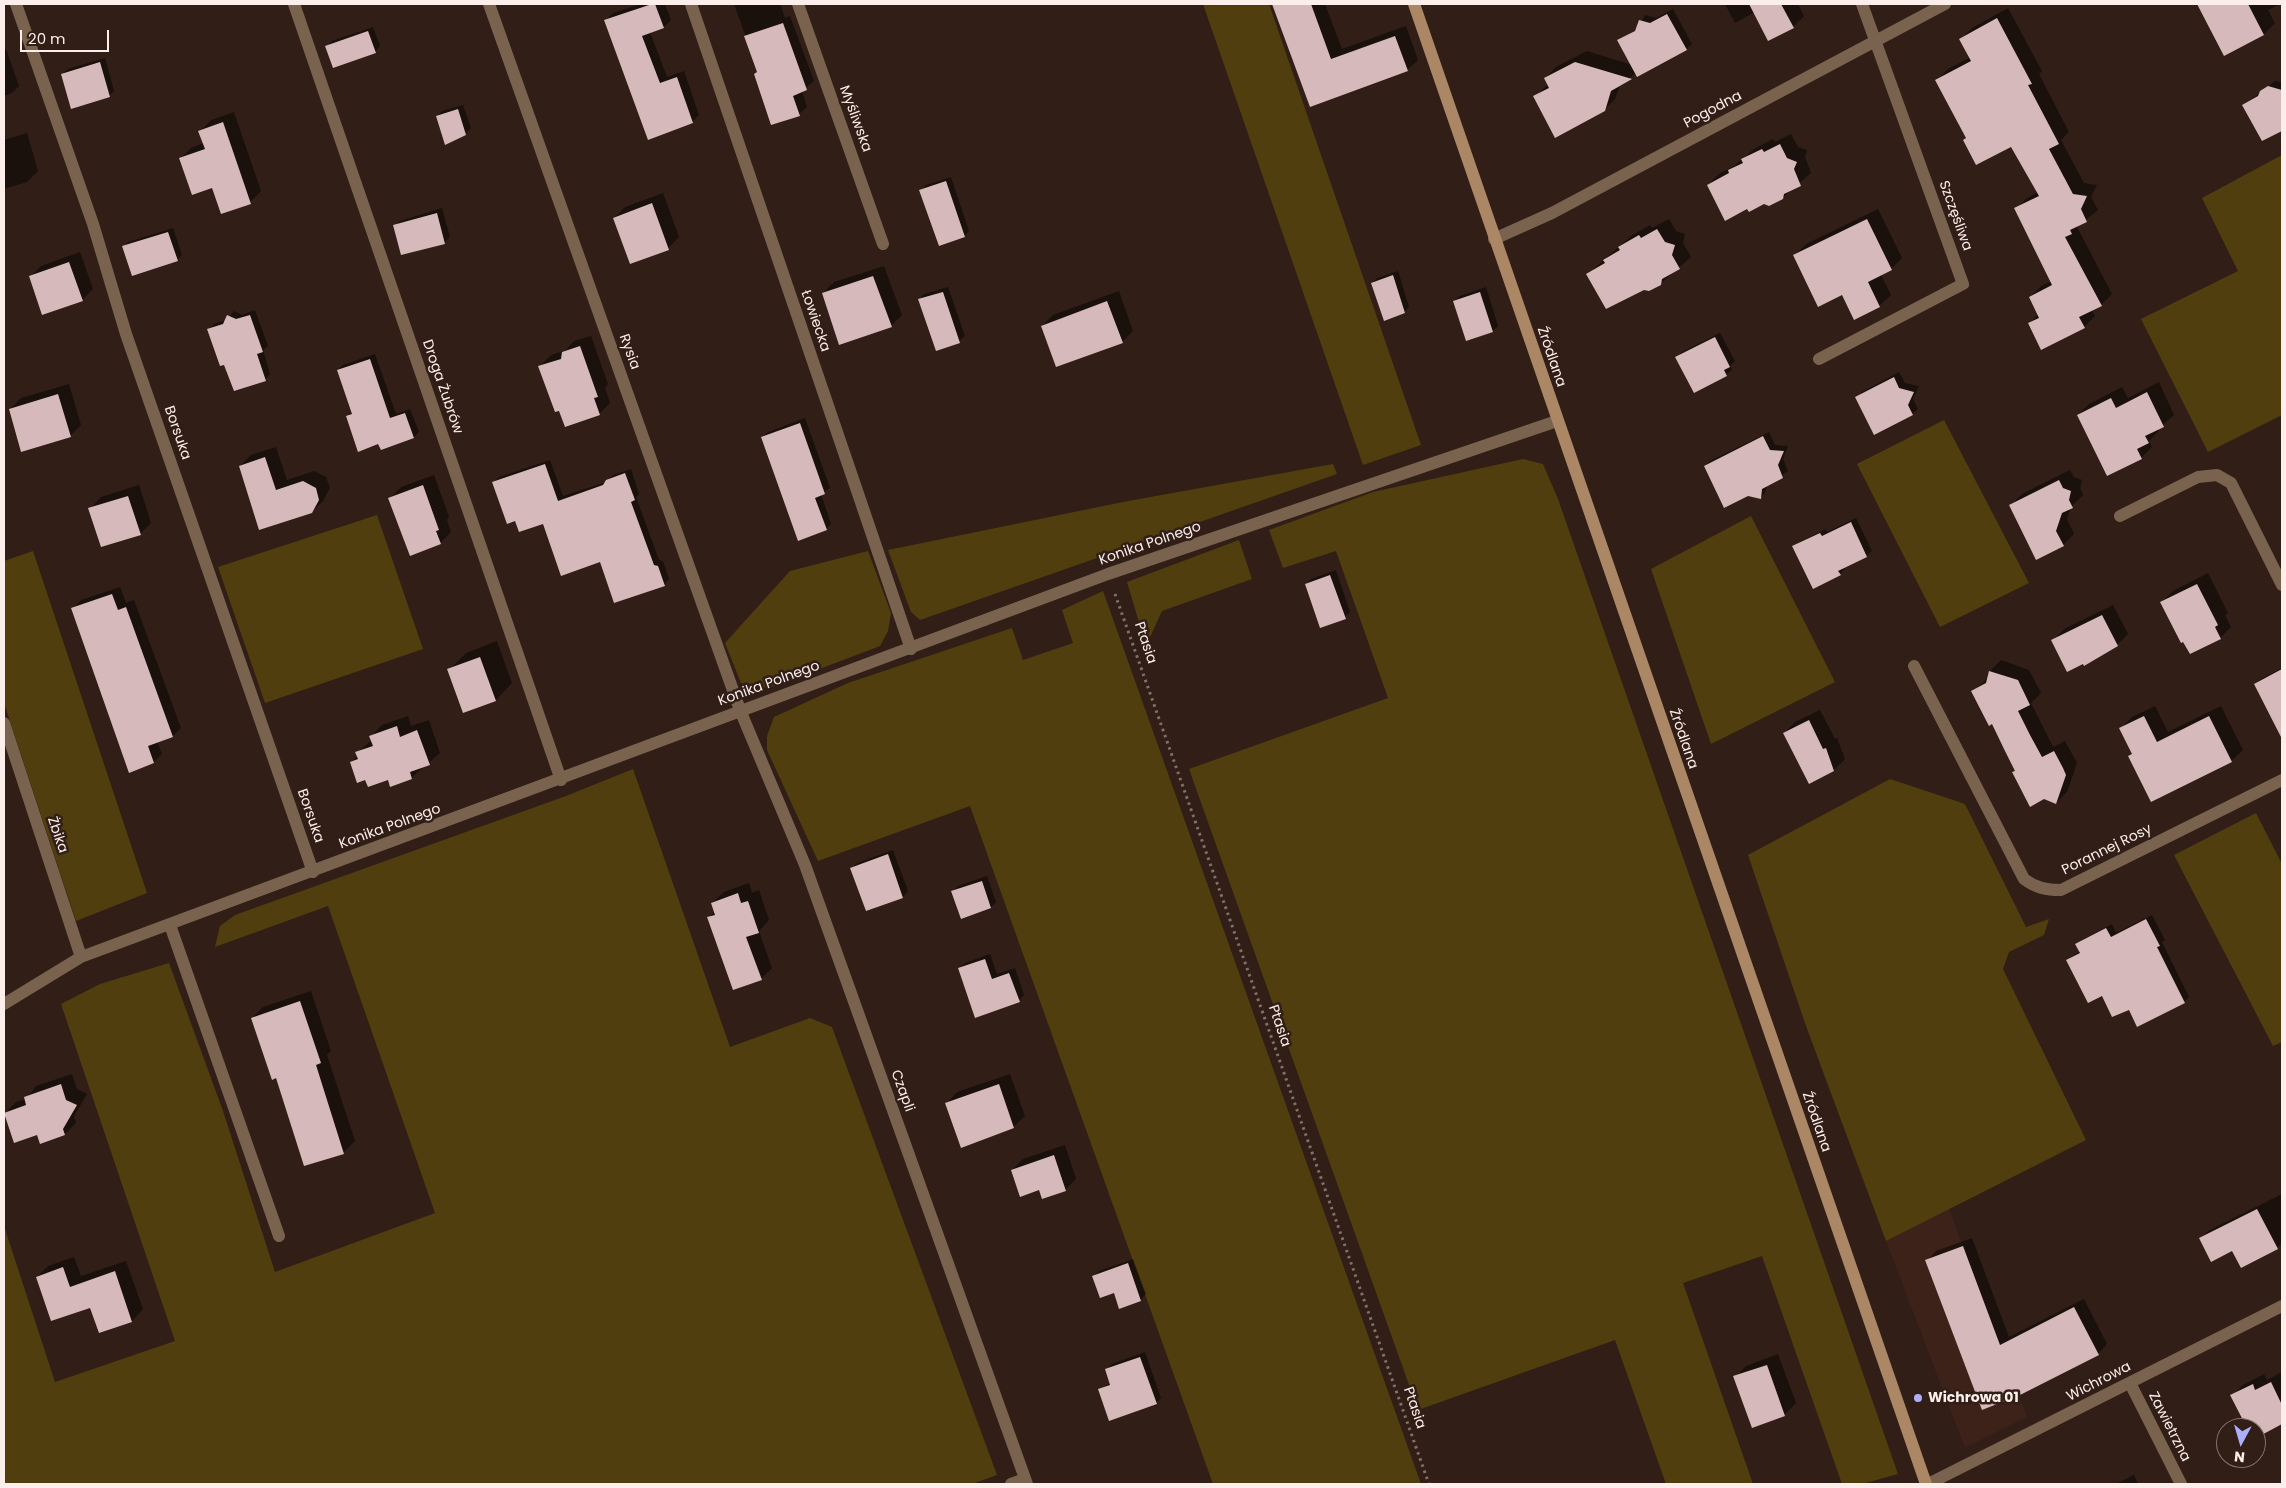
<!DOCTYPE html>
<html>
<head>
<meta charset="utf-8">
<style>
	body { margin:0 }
	#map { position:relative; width:2286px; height:1488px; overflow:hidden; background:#311e17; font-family:Poppins,sans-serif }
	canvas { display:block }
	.frame { position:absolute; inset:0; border:5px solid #fceeea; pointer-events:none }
	.north { position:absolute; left:2216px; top:1418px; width:50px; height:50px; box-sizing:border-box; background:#311e17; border:1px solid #82716b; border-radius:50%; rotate:186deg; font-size:14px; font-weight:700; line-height:20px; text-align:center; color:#fceeea }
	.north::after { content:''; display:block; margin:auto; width:18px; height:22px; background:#adaffb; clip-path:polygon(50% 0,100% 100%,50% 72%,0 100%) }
	.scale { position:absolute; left:20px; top:30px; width:89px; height:22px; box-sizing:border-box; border:2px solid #fceeea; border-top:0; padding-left:6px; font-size:15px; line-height:18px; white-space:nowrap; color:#fceeea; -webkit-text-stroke:4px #311e17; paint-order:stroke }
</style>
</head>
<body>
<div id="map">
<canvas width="2286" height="1488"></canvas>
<div class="frame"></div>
<div class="north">N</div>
<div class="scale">20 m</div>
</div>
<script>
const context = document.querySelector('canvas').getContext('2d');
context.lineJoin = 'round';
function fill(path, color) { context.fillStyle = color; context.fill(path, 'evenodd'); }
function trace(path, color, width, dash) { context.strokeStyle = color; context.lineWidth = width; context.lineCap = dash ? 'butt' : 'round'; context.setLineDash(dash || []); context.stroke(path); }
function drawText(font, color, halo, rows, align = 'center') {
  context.font = font + ' Poppins,sans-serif'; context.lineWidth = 5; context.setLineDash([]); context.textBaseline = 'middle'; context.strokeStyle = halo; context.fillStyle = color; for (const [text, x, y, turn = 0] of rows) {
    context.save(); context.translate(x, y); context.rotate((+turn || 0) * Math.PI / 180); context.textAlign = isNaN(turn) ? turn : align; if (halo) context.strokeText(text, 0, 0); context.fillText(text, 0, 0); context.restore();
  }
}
fill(new Path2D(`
	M1949,1209L2027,1417L1965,1448L1886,1241Z`), '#3c2219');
fill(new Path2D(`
	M1203,4H1269L1421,445L1363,465Z
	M2282,155V415L2208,452L2141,319L2238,271L2202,198Z
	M1944,420L2029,583L1940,627L1857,464Z
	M1523,459L1543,464L1558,499L1898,1474L1862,1484H1842L1762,1256L1683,1283L1753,1484H1666L1615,1340L1418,1410L1189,769L1388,698L1336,551L1283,568L1269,530L1373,492Z
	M1333,464L1337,474L920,620L911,612L888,550L1123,502Z
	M377,515L423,649L265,703L218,567Z
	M1751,516L1835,682L1711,744L1651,569Z
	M1239,540L1252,579L1162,611L1146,646L1127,582Z
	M33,551L147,893L76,921L4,703V561Z
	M868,551L891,613L888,631L880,646L775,686L755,689L741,683L725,643L790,571Z
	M1103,591L1421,1484H1213L970,806L818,861L767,750V736L774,717L848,683L1012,628L1023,660L1073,643L1062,610Z
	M633,769L730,1047L810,1018L832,1027L997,1475L972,1484H4V1226L55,1382L175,1341L61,1004L100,984L169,963L223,1111L275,1272L435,1213L328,906L215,947L220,926L235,915L566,796Z
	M1890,779L1965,804L2026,927L2049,919L2044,935L2009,952L2003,969L2086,1140L1886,1241L1806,1026L1748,855Z
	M2256,813L2282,864V1042L2273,1046L2174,855Z`), '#513e0e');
fill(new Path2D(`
	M641,4H665L671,20L664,27L650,32L667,77L684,71L699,115L692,122L606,20L613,13Z
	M734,4H780L785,18L790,16L814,81L802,91L807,107L799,114L758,71Z
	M1273,4H1325L1342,49L1406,26L1418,60L1407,70L1311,105Z
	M1725,4H1798L1804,16L1793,27L1755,12L1735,23Z
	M2198,4H2280L2268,10L2275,23L2264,34L2225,54Z
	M2008,8L2042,71L2039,74L2069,132L2061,140L2084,183L2097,185L2091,197L2098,210L2077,227L2112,294L2101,305L2092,310L2095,316L2084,327L2029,324L2038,314L2030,297L2041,286L2052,281L2016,209L2027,198L2038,192L2012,145L1964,140L1967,137L1937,80L1948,69L1971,57L1961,39L1972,28Z
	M1673,9L1692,44L1686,49L1637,75L1636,73L1620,85L1615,99L1604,110L1535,97L1548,84L1545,78L1556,67L1587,51L1632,65L1619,41L1637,29L1645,15L1656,18Z
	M373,27L380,46L375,52L327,46L332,41Z
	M6,49L19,86L12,93L4,96V50Z
	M105,58L114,91L109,96L62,74L68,69Z
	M2275,81L2282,82V129L2262,140L2244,105Z
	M463,105L471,128L466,133L437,116L442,111Z
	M234,112L261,191L250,202L213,186L180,159L191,148L204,143L200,131L211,120Z
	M27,133L38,171L27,182L4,189V140Z
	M1791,134L1798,147L1807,150L1805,157L1811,173L1782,198L1708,185L1719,174L1734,166L1754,149L1773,139L1775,142Z
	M951,177L969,231L964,236L921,190L926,185Z
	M663,193L679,237L668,248L614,218L625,207Z
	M442,208L450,237L445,242L402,254L394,226L400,221Z
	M1878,209L1902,258L1891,269L1881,275L1891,295L1879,306L1843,293L1795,255L1806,244Z
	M1669,219L1676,231L1685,234L1683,243L1691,257L1660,284L1588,274L1631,236L1650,225L1652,228Z
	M173,228L182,255L177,260L123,247L128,242Z
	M80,252L93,289L82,300L30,277L41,266Z
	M884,266L902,315L891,326L823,293L834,282Z
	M1398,271L1409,307L1404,312L1372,283L1377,278Z
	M948,287L965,336L959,341L919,300L924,294Z
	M1486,287L1498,326L1493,331L1454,301L1460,296Z
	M1119,291L1133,331L1122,342L1042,326L1053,315Z
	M255,310L268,346L263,350L270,374L265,380L209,329L214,324L226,320L234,311L242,315Z
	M1720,333L1735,361L1730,366L1732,370L1726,375L1677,357L1682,352Z
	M591,336L608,384L605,388L610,403L599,414L540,366L551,355L566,350L574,341Z
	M375,354L396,414L410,409L419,432L414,437L381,448L379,442L348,416L352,412L338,370L343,365Z
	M1899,372L1905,383L1919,386L1913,399L1918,409L1912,414L1857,398L1862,392Z
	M2159,382L2174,415L2158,429L2159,431L2149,441L2152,447L2141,458L2078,415L2089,404L2122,387L2128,398Z
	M69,384L81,425L70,436L10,409L21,398Z
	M805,418L830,488L821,494L831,524L826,529L762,437L768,432Z
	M1769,432L1775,445L1788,446L1783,459L1788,471L1767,485L1765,493L1760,498L1705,466L1710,461Z
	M276,447L287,480L314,471L326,477L330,488L323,501L312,512L260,529L240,466L251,455Z
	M550,460L563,496L606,482L613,475L631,469L639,494L636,497L659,560L663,561L669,579L664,585L601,560L544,522L494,482L499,477Z
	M2070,470L2074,477L2082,480L2080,488L2083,495L2071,507L2067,519L2074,534L2063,545L2011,505L2022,494Z
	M434,475L449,517L447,520L451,532L440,543L390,498L401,487Z
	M139,485L151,523L140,534L90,509L101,497Z
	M1856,518L1872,551L1866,556L1844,567L1845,569L1840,574L1794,547L1799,542L1826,529L1827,532Z
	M1336,570L1350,612L1345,617L1306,584L1311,579Z
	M2208,573L2228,613L2225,615L2231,627L2220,638L2162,602L2173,591Z
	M120,587L126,603L134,600L181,728L173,736L157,741L162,754L154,762L73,608L81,600Z
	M2113,605L2128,634L2117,645L2053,640L2064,629Z
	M497,641L512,683L496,700L449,670L466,653Z
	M2001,660L2029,670L2041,693L2031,703L2053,747L2065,741L2077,763L2067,792L2056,803L2014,772L2016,770L1992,722L1973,691L1989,677L1990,671Z
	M2282,668V714L2273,719L2255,684L2261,679Z
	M2155,706L2168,732L2221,706L2243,750L2231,761L2133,753L2121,728L2132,717Z
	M1820,710L1835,739L1837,738L1845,759L1834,770L1809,782L1784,733L1795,722Z
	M408,716L411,726L429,720L440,753L411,778L366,779L351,762L358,756L357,753L372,740L371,736L382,725Z
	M893,850L908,891L903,897L867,909L852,868L857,863Z
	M987,876L996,902L991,907L961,917L952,892L958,886Z
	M749,883L752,893L759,890L769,920L759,931L772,968L761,979L708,918L715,911L712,903L724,892Z
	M2152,915L2165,940L2162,942L2189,997L2184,1002L2129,1009L2102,995L2067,960L2080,951L2077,945L2082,940L2112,924L2116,933Z
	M990,954L997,974L1015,968L1024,995L1019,1000L959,968L965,963Z
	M311,991L331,1051L327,1055L355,1141L344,1152L277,1077L252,1018L263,1007Z
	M72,1074L77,1089L87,1094L74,1116L76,1123L65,1134L41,1143L38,1134L5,1113L16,1102L26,1099L36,1086Z
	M1010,1074L1025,1116L1013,1127L946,1104L957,1092Z
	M1065,1145L1076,1179L1065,1190L1012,1170L1023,1159Z
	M2282,1194V1243L2277,1248L2233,1249L2201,1238L2208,1231Z
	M1972,1238L2009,1337L2084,1299L2107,1344L2098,1354L2022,1393L1927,1261L1936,1251Z
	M74,1257L81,1276L126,1261L143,1309L132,1321L100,1331L91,1306L37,1277L48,1266Z
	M1133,1259L1146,1294L1140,1300L1114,1292L1094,1276L1099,1271Z
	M1145,1352L1161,1398L1156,1403L1099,1390L1111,1382L1106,1370L1112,1364Z
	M1778,1354L1796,1403L1785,1414L1753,1426L1735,1377L1746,1366Z
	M2282,1372V1423L2256,1436V1428H2248L2232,1396L2243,1385L2264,1374L2267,1380Z
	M2134,1475L2138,1484H2116Z`), '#0007');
fill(new Path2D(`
	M652,4H655L664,28L642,36L660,83L677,77L693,123L648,140L604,20Z
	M1272,4H1311L1331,59L1395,36L1408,71L1310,107Z
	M1749,4H1781L1794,28L1768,41Z
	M2197,4H2248L2264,35L2224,56Z
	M1667,14L1687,50L1637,77L1617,40L1635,31L1639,20L1650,23Z
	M1997,18L2032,84L2028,85L2059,144L2049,149L2073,194L2087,196L2081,209L2087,222L2070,230L2072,234L2065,237L2102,306L2079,317L2085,328L2041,350L2028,323L2039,318L2029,297L2052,285L2014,208L2039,196L2011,147L1976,165L1963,140L1966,138L1935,80L1971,61L1959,39Z
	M783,23L807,90L793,96L800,116L771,125L754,74L757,72L744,36Z
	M368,31L376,53L333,68L325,46Z
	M100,62L110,97L71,109L61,74Z
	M1575,62L1632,79L1611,91L1605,111L1555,138L1533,96L1549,88L1544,78Z
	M2268,86L2282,90V131L2262,141L2242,105L2258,96L2260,91Z
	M458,109L466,135L445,145L436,116Z
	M223,122L251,204L221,214L212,188L192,195L179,158L205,149L198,131Z
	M1780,144L1787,158L1797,162L1794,169L1801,186L1784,194L1783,199L1769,206L1764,204L1749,212L1747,209L1725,221L1707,185L1729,173L1728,170L1743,163L1741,159L1762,149L1764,152Z
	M946,181L965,237L939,246L919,190Z
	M652,203L669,250L630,264L613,218Z
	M437,213L445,244L401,255L393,225Z
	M1867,219L1892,270L1868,282L1880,307L1854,320L1842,295L1818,307L1793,255Z
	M1657,229L1665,242L1675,245L1672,255L1680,269L1662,279L1661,285L1649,291L1644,290L1606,309L1586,274L1605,263L1603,260L1620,250L1618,247L1639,235L1641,238Z
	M168,232L178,261L132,276L122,246Z
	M69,262L83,301L42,315L29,276Z
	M1393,275L1405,313L1384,321L1371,283Z
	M873,276L892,327L839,345L822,293Z
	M943,292L960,343L936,351L918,299Z
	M1480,292L1493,332L1466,341L1453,301Z
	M1107,301L1123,343L1056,367L1041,326Z
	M227,315L236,319L250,315L263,352L257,354L266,381L234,391L224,365L220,366L207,329L223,324Z
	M1715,337L1730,367L1724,370L1727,376L1694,393L1675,357Z
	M580,346L598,397L594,398L600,415L565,427L559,411L555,412L538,366L561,359L562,352Z
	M370,359L390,418L405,413L414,438L381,450L378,444L358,452L346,416L352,414L337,370Z
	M1894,377L1899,388L1914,392L1908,405L1913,415L1874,435L1855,397Z
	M2147,392L2164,427L2145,436L2149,443L2137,449L2142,459L2107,476L2077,415L2111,398L2116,408Z
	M58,394L71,437L21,452L9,409Z
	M800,423L825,494L815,498L827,530L798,541L761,437Z
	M1763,436L1770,450L1784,451L1778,465L1783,478L1762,489L1761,499L1748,496L1724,508L1704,466Z
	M265,457L276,490L303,481L316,488L319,500L312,513L259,530L239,466Z
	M545,464L558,501L603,485L606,480L625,473L635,500L631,502L654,565L658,566L665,586L614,603L600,562L561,576L543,524L519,532L515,521L507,524L492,482Z
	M2059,480L2063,488L2071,491L2069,500L2073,508L2062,513L2056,531L2064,546L2036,560L2009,505Z
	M423,485L439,530L436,531L441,544L410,556L388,498Z
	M128,496L141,535L101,547L88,508Z
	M1851,522L1867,557L1838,571L1841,575L1813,589L1792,546L1820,533L1822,536Z
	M1330,575L1346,619L1320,628L1305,584Z
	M2197,584L2218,625L2215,627L2221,639L2190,654L2183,642L2181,643L2160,602Z
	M112,594L118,610L126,607L173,737L148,746L154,763L129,773L71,608Z
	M2102,615L2118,646L2084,666L2083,664L2067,672L2051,640Z
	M480,657L496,701L463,713L447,669Z
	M2282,669V739L2254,684Z
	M1989,671L2018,680L2030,705L2018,711L2030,735L2042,757L2054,751L2063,768L2066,775L2056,804L2044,799L2030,807L2012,772L2015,771L2004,749L1992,724L1989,726L1971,691L1986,683Z
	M2144,716L2157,742L2209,716L2232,762L2151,802L2128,756L2132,754L2119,728Z
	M1809,720L1823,749L1826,748L1834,771L1809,784L1783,733Z
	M397,726L400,737L417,730L430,765L410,772L412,779L390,787L388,780L368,787L365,780L357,783L350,762L358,759L355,752L373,746L369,736Z
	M888,854L903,898L866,911L850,868Z
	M982,881L991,908L961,919L951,891Z
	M738,893L741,903L748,901L759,933L746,937L762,980L733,990L707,917L715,915L711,903Z
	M2146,919L2160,946L2157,947L2185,1003L2137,1027L2129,1010L2112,1017L2102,996L2088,1003L2066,960L2080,953L2075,944L2106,928L2111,937Z
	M985,959L992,979L1009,973L1020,1002L975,1018L958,968Z
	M300,1001L321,1063L316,1065L344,1154L304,1166L276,1078L272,1080L251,1018Z
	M61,1084L66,1100L77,1105L63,1129L65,1135L40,1144L37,1135L14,1143L4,1113L26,1105L24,1097Z
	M999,1084L1014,1128L961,1148L945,1103Z
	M1054,1155L1066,1191L1042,1199L1039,1190L1020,1197L1011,1170Z
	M2257,1209L2278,1249L2241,1268L2232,1251L2211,1262L2199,1238Z
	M1963,1246L2000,1345L2074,1307L2099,1355L2022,1394L1982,1410L1925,1260Z
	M1128,1263L1141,1301L1119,1309L1114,1293L1100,1298L1092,1276Z
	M63,1267L70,1287L115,1271L132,1322L99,1333L90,1308L51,1321L36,1277Z
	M1140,1357L1157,1404L1109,1421L1098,1389L1110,1385L1105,1369Z
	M1767,1365L1785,1416L1752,1428L1733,1376Z
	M2271,1382L2282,1405V1424L2256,1438V1428H2247L2230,1395L2253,1384L2255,1390Z`), '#d6babb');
trace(new Path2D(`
	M1115,594L1429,1484`), '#81706a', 3, [2.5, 4]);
trace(new Path2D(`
	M2120,516L2198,477L2217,475L2231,483L2282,585
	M170,925L279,1236`), '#7a634e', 12);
trace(new Path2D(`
	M16,4L93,224L126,334L313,872
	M294,4L561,780
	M489,4L740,710L805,865L1027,1484
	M691,4L911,649
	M798,4L883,244
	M1494,239L1552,213L1945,4
	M1819,359L1963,284L1862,4
	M1914,666L2024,879C2036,888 2046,890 2061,890L2282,780
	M4,723L81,957
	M4,1004L81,957L1108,574L1557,421
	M2130,1383L2181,1484
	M1011,1484L1025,1479
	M1928,1484L2282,1306`), '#7a634e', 12);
trace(new Path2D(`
	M1414,4L1926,1484`), '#ac8765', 12);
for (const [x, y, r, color] of [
	[1918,1398,5,"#adaffb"]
]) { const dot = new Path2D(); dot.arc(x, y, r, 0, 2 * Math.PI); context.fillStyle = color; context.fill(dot); trace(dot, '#311e17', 2); }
drawText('14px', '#fceeea', '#311e17', [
	["Pogodna",1713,110,-28],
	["Myśliwska",855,119,70],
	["Szczęśliwa",1955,216,70],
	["Łowiecka",815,321,71],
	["Rysia",629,352,70],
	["Źródlana",1551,357,71],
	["Droga Żubrów",442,387,71],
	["Borsuka",177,433,71],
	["Konika Polnego",1150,544,-19],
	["Ptasia",1145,643,71],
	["Konika Polnego",769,684,-20],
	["Źródlana",1683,739,71],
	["Borsuka",310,816,71],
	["Konika Polnego",390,827,-20],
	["Żbika",57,835,71],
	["Porannej Rosy",2107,850,-26],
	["Ptasia",1279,1026,71],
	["Czapli",902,1091,70],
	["Źródlana",1816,1122,71],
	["Wichrowa",2099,1382,-27],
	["Ptasia",1414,1408,71],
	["Zawietrzna",2169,1427,63]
]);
drawText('bold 14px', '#fceeea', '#311e17', [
	["Wichrowa 01",1928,1398]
], 'left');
</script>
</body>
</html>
